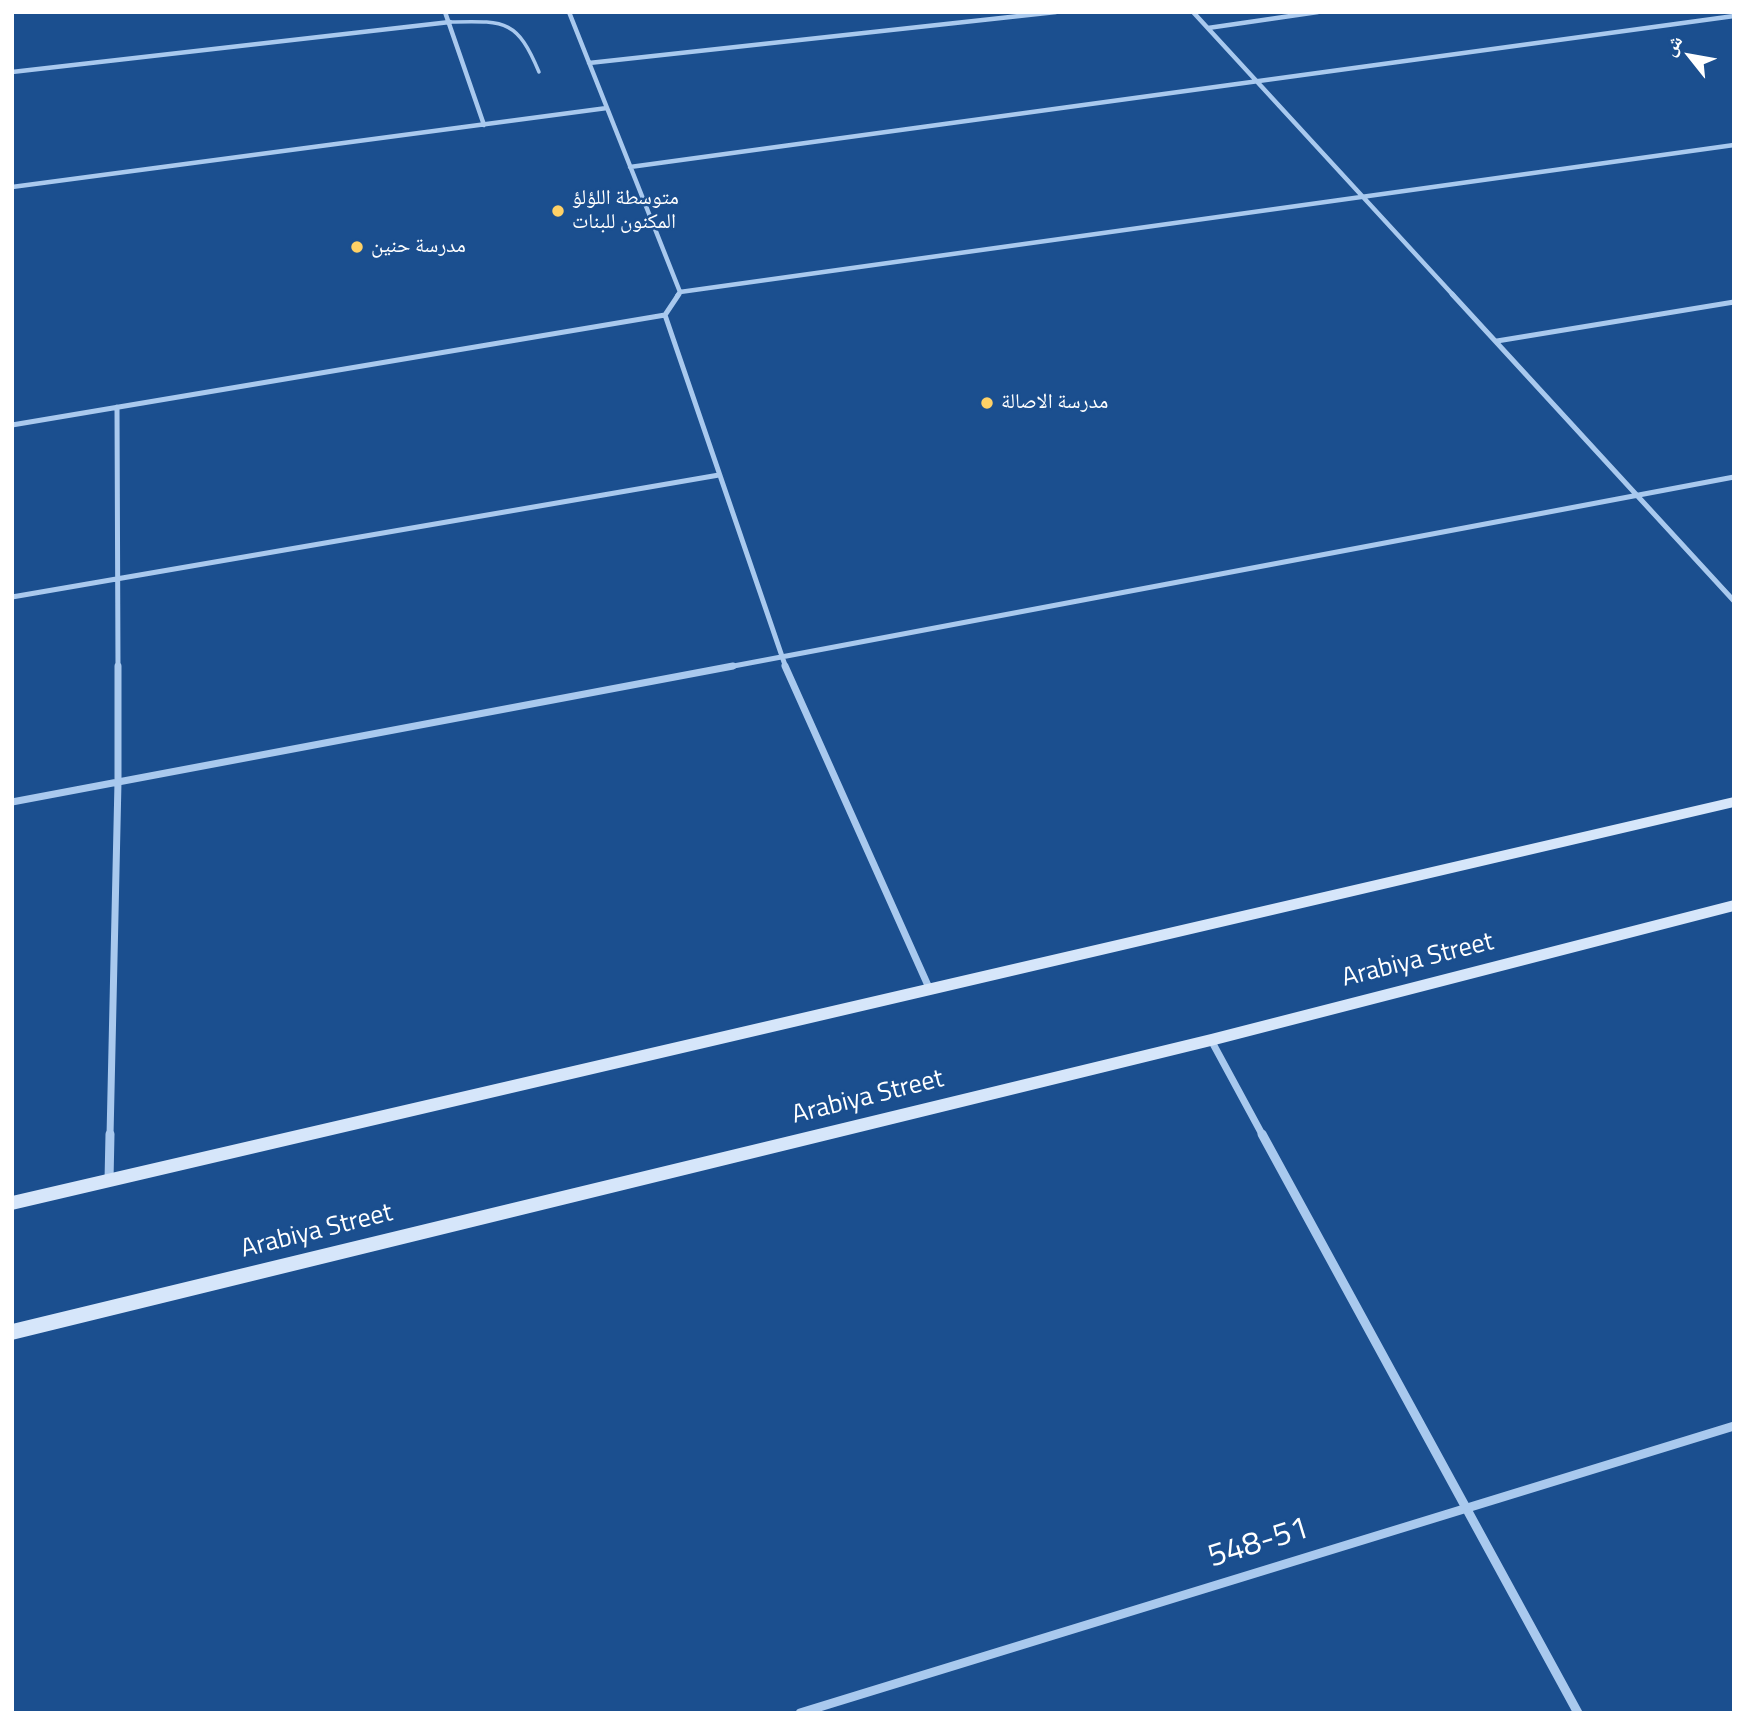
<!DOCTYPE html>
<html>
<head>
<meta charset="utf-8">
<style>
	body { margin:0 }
	#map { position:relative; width:1746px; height:1725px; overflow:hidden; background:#1b4f8f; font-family:"Titillium Web","Noto Naskh Arabic",sans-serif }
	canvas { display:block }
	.frame { position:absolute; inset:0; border:14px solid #fff; pointer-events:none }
	.north { position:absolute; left:1655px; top:21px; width:70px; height:70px; -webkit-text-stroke:5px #1b4f8f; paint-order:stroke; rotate:301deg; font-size:19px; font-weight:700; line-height:28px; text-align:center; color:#fff }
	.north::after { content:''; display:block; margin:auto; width:24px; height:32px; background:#fff; clip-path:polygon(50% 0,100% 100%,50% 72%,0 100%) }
</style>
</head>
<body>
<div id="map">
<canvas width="1746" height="1725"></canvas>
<div class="frame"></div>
<div class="north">ش</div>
</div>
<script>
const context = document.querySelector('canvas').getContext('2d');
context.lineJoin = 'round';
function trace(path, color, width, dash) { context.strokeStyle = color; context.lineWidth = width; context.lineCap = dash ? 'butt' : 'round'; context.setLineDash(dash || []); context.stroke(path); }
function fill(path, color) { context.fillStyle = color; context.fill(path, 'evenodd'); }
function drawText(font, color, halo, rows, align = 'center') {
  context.font = font + ' "Titillium Web","Noto Naskh Arabic",sans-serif'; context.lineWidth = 5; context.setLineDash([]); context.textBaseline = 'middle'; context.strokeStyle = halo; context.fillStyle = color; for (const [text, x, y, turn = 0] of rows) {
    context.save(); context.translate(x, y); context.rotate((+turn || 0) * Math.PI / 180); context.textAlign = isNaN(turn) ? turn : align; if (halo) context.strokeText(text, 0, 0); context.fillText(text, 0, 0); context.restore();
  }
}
trace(new Path2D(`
	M450,22C505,21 517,19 539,72`), '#a9c9ee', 3.5);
trace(new Path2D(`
	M445,12L484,125
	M569,12L680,292L677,296
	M1193,12L1454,296
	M1208,28L1318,12
	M589,63L1056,12
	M12,72L450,22
	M630,167L1734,16
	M12,187L607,108
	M680,292L1734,145`), '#a9c9ee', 4.5);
trace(new Path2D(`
	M679,294L665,315L786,668
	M1452,294L1734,601
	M1497,341L1734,302
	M117,407L118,668
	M12,425L665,315
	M12,597L719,475
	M723,668L1734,477`), '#a9c9ee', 5);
trace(new Path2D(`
	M785,666L930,990
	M12,802L733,666
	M1211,1040L1263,1136
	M110,1136L118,782V666`), '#a9c9ee', 7);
trace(new Path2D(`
	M1262,1134L1578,1713
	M109,1180L110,1134
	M800,1713L1734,1426`), '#a9c9ee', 9);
fill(new Path2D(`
	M1734,797V807L12,1210V1196Z
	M1734,900V911L1211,1046L12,1340V1324L1211,1034Z`), '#d6e6fa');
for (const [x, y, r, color] of [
	[558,211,7,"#ffd166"],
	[357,247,7,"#ffd166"],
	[987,403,7,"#ffd166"]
]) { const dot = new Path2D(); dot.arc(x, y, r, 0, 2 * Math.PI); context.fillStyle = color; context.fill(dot); trace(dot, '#1b4f8f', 2.5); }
drawText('21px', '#fff', '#1b4f8f', [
	["متوسطة اللؤلؤ",572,199],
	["المكنون للبنات",572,223],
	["مدرسة حنين",371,247],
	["مدرسة الاصالة",1001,403]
], 'left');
drawText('26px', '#fff', '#1b4f8f', [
	["Arabiya Street",1418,961,-14],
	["Arabiya Street",868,1098,-14],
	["Arabiya Street",317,1232,-14]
]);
drawText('32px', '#fff', '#1b4f8f', [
	["548-51",1259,1544,-17]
]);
</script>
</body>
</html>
